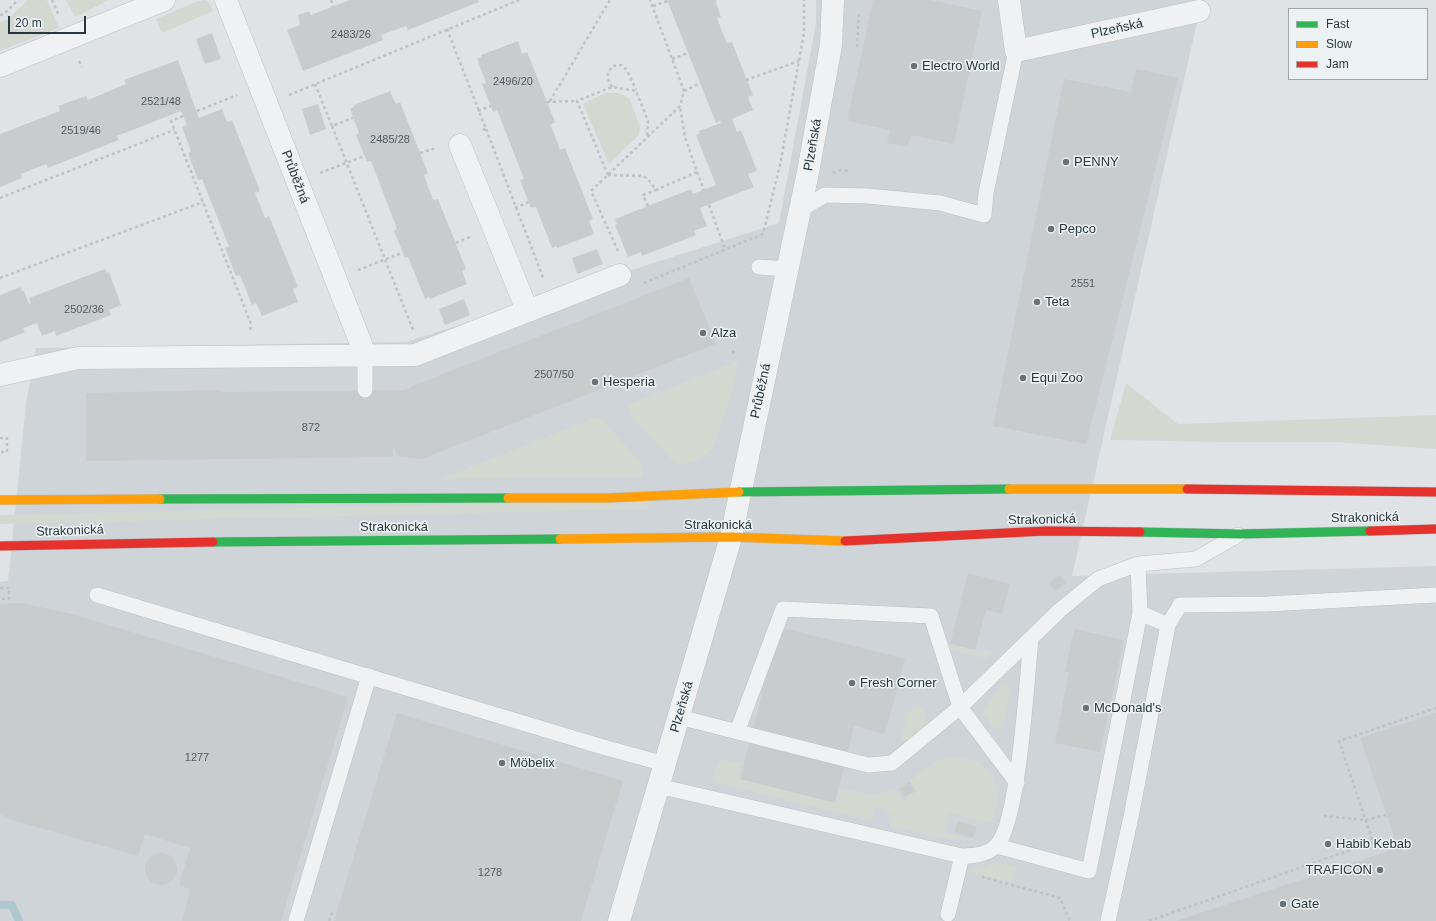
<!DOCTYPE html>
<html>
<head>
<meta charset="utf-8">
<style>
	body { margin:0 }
	#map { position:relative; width:1436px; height:921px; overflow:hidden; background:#e0e3e5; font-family:Arial,sans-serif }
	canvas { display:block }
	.legend { position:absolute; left:1288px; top:8px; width:140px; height:72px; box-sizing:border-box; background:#edf3f5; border:1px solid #9ea7ab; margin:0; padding:5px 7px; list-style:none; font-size:12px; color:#28363d }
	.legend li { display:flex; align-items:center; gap:8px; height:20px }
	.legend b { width:20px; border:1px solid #9ea7ab }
	.scale { position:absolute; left:8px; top:16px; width:78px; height:18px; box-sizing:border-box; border:2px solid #28363d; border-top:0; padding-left:5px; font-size:12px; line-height:14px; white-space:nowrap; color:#28363d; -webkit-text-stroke:3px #edf3f5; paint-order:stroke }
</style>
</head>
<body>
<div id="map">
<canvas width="1436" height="921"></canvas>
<ul class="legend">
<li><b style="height:5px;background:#30b455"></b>Fast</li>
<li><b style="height:5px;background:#ff9f0a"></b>Slow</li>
<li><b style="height:5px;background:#e5322d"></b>Jam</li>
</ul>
<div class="scale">20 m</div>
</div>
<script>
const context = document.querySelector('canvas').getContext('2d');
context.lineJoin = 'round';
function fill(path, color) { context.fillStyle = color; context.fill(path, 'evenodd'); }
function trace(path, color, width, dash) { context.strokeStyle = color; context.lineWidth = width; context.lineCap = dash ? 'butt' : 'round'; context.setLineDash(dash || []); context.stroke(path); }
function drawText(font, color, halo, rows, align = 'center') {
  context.font = font + ' Arial,sans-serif'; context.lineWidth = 3; context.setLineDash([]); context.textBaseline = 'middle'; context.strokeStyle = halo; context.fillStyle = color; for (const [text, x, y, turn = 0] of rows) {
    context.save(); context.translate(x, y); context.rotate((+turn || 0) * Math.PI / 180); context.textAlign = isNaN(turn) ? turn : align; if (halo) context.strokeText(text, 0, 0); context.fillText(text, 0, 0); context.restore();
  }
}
fill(new Path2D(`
	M816,0H1202L1072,576L1436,566V921H0V582L8,581L26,404L36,348L406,342L779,223L816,23Z`), '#ced4d8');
fill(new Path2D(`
	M28,0H47L59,28L0,51V22L8,19Z
	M66,0H109L75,17Z
	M206,0L211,5L213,11L162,33L156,19L198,1Z
	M605,93H619L629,98L640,126L639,135L609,164L583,104Z
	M738,361L732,392L714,445C705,460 693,464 676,464L629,414L627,405Z
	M1126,383L1178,424L1436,415V449L1335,442H1221L1110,440Z
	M599,416L643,465V477L440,479Z
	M650,500L648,509L0,524V515Z
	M947,643L983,653L984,649L990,651L988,657L985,658L949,649Z
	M1002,684H1008L1010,687L1004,725L1000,729H995L983,714L984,709Z
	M919,704C930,711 925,719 923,729L905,742L902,741V737L908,714L914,705Z
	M950,757C955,758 961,757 966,758C998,764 1004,798 991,824L950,812L944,832L969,839L965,841L933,837L890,826L893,815L887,814L888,810L875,807L871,821L718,783L712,778L718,762L722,759L740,763L738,776L834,801L837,788L873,795L895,789L903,800L917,791L909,781L935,762Z
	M995,862L1017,867L1014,883L965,871L986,866Z`), '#d3d9d1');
trace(new Path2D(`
	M0,905H12L19,921`), '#afc8cf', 8);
fill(new Path2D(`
	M350,0H478L479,2L408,30L406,26L381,35L383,40L303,71L287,30L300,25L298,15L309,11L311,15Z
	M667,0H715L721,17L717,18L722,31L727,43L732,42L753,95L748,97L753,110L732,119L737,132L741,130L757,171L748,174L754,187L700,208L707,226L694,231L696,235L642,256L641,252L628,257L615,225L617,224L615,219L691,189L693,194L716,185L696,135L700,133L699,131L721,123L720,121L716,123Z
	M873,0H930L982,11L954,144L911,135L908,147L887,143L890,130L847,121Z
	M212,33L221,59L205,64L196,39Z
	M518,41L522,54L527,52L555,122L551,125L560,150L565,148L593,219L589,221L594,234L557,248V246L552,248L536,207L531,208L520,180L524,179L497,110L493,112L491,106L482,84L486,83L477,59L481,57V55Z
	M178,60L199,118L222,109L227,122L232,120L260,191L255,193L260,205L265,218L269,216L298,287L293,289L298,302L262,316L256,303L252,305L240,275L236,276L225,248L229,247L202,179L198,180L188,153L191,151L182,127L187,125L181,111L117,136L119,140L48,168L46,164L21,174L22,178L0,187V134L60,111L58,106L86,96L88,100L126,84L124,80Z
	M1136,69L1178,78L1086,444L993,426L1064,79L1131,92Z
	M390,91L396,104L400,102L428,173L424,175L433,200L438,199L466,269L462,271L467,284L430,299L429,297L425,299L408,257L405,258L394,231L397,229L371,161L367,162L356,135L359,133L350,109L354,107V105Z
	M318,104L326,129L310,135L302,109Z
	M597,249L603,264L577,274L572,258Z
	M105,269L107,273L109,272L121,305L109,310L111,315L56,336L55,331L42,336L37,323L23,328L25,332L0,342V295L20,287L22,291H24L29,304L31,303L29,298Z
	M689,278L716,344L422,459L400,457L396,452L393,445V457L86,461V393L215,390L221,392L406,390L405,389H410L412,386Z
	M464,299L470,315L445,325L439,309Z
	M968,573L1010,584L1002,614L986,610L975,650L950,644Z
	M1060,575L1066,583L1055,591L1049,583Z
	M22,603L72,614L348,697L281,921H182L190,889L179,885L190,848L145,834L138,856L5,818L0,814V604Z
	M779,627L905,659L885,734L854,726L835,803L740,779Z
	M1074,629L1124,640L1100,752L1055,743L1069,672H1065Z
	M397,713L623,781L581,921H334Z
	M1436,713V921H1176L1398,848L1360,738Z
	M910,782L915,791L905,797L899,789Z
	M958,821L977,826L973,838L954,832Z
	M145 869a16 16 0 1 1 32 0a16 16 0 1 1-32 0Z`), '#c9cccd');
const lane = new Path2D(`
	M800,210L825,195L868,196L940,203L984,215L986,193L1016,51
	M759,267L788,269
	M365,354V390
	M97,595L603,747L665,764
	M1140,613L1168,625
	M679,717L868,765L892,763L960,707L1017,783
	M737,732L783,609L931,616L960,707L1060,610L1098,579L1138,564L1196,559L1238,535
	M658,786L962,856C975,856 986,855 996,846C1019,825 1027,676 1031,639
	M997,846L1089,871L1140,613L1138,564
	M948,914L962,856
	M296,921L369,676
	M1108,921L1131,817L1168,625L1180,605L1267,604L1436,595`);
const street = new Path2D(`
	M226,0L365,354
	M1009,0L1016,51L1199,11
	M0,66L164,0
	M460,145L527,310
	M0,375L78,358L415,355L620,275
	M619,921L731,537L808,172L831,45L833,0`);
const fast = new Path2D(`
	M739,492L1009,489
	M160,499L508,498
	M1140,532L1240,534L1370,531
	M213,542L560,539`);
const slow = new Path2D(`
	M1009,489H1187
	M508,498H608L739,492
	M0,500L160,499
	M560,539L731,537L845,541`);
const jam = new Path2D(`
	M1187,489L1436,492
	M1370,531L1436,529
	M845,541L1046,531L1140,532
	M0,546L213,542`);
trace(lane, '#bec1c3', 16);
trace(street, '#bec1c3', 23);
trace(fast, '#bcc0c3', 10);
trace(slow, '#bcc0c3', 10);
trace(jam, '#bcc0c3', 10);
trace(new Path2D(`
	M52,0L59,16
	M331,0L333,7
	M715,0H716
	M653,6L668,1
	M0,15L4,14L18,0
	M447,29L486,129L480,131
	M857,47L859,12
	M672,59L688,53
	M79,61L82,67
	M746,80L799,61
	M315,84L332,126L353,118
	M612,87L608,79V72L613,66L621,65L627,70L636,90
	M684,91L700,83
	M289,95L519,0
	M550,101L610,0
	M547,102L577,101
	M197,111L237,95
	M478,111L491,106
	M183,116L171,121L251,324L250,332
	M332,126L413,330
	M486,129L544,280
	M420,153L436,148
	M697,172L704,190
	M320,173L364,156
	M833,173L841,170L850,171
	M608,175L577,101L612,87L636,91L648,121L647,138
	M608,175L643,176L648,179L656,190L697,172L685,137L680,107
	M0,198L174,130
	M709,205L725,249
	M648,206L643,195L656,190
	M515,208L529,202
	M456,243L472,236
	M618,251L591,191L680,106L684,91L650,0
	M358,270L402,253
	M0,278L203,202
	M644,283L763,234L780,165L804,33V0
	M733,351L735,357
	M0,438H7V452H0
	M0,588H9V599H0
	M1324,816L1365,820L1386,815
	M982,877L1060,898L1070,921
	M329,921L333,910
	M1149,921L1373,842L1339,741L1436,708`), '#bec2c4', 2.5, [3, 3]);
trace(lane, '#f0f1f2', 15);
trace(street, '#f0f1f2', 22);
trace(fast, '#30b455', 9);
trace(slow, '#ff9f0a', 9);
trace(jam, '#e5322d', 9);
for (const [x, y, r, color] of [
	[914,66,4,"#687378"],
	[1066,162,4,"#687378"],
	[1051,229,4,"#687378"],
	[1037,302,4,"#687378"],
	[703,333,4,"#687378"],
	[1023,378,4,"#687378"],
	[595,382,4,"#687378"],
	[852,683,4,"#687378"],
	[1086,708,4,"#687378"],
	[502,763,4,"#687378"],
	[1328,844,4,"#687378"],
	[1380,870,4,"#687378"],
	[1283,904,4,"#687378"]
]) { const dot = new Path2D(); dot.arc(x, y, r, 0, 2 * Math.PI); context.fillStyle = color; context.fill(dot); trace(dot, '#edf3f5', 1.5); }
drawText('11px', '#515c62', null, [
	["2483/26",351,35],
	["2496/20",513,82],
	["2521/48",161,102],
	["2519/46",81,131],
	["2485/28",390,140],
	["2551",1083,284],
	["2502/36",84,310],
	["2507/50",554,375],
	["872",311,428],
	["1277",197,758],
	["1278",490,873]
]);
drawText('13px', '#28363d', '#edf3f5', [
	["Plzeňská",1117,29,-12],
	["Plzeňská",813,145,-80],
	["Průběžná",295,177,69],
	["Průběžná",761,391,-78],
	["Strakonická",1365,518,-1],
	["Strakonická",1042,520,-1],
	["Strakonická",718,525],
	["Strakonická",394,527],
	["Strakonická",70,531,-2],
	["Plzeňská",682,707,-74]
]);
drawText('13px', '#28363d', '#edf3f5', [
	["Electro World",922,66],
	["PENNY",1074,162],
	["Pepco",1059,229],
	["Teta",1045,302],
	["Alza",711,333],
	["Equi Zoo",1031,378],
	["Hesperia",603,382],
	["Fresh Corner",860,683],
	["McDonald's",1094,708],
	["Möbelix",510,763],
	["Habib Kebab",1336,844],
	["TRAFICON",1372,870,"right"],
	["Gate",1291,904]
], 'left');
</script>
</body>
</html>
